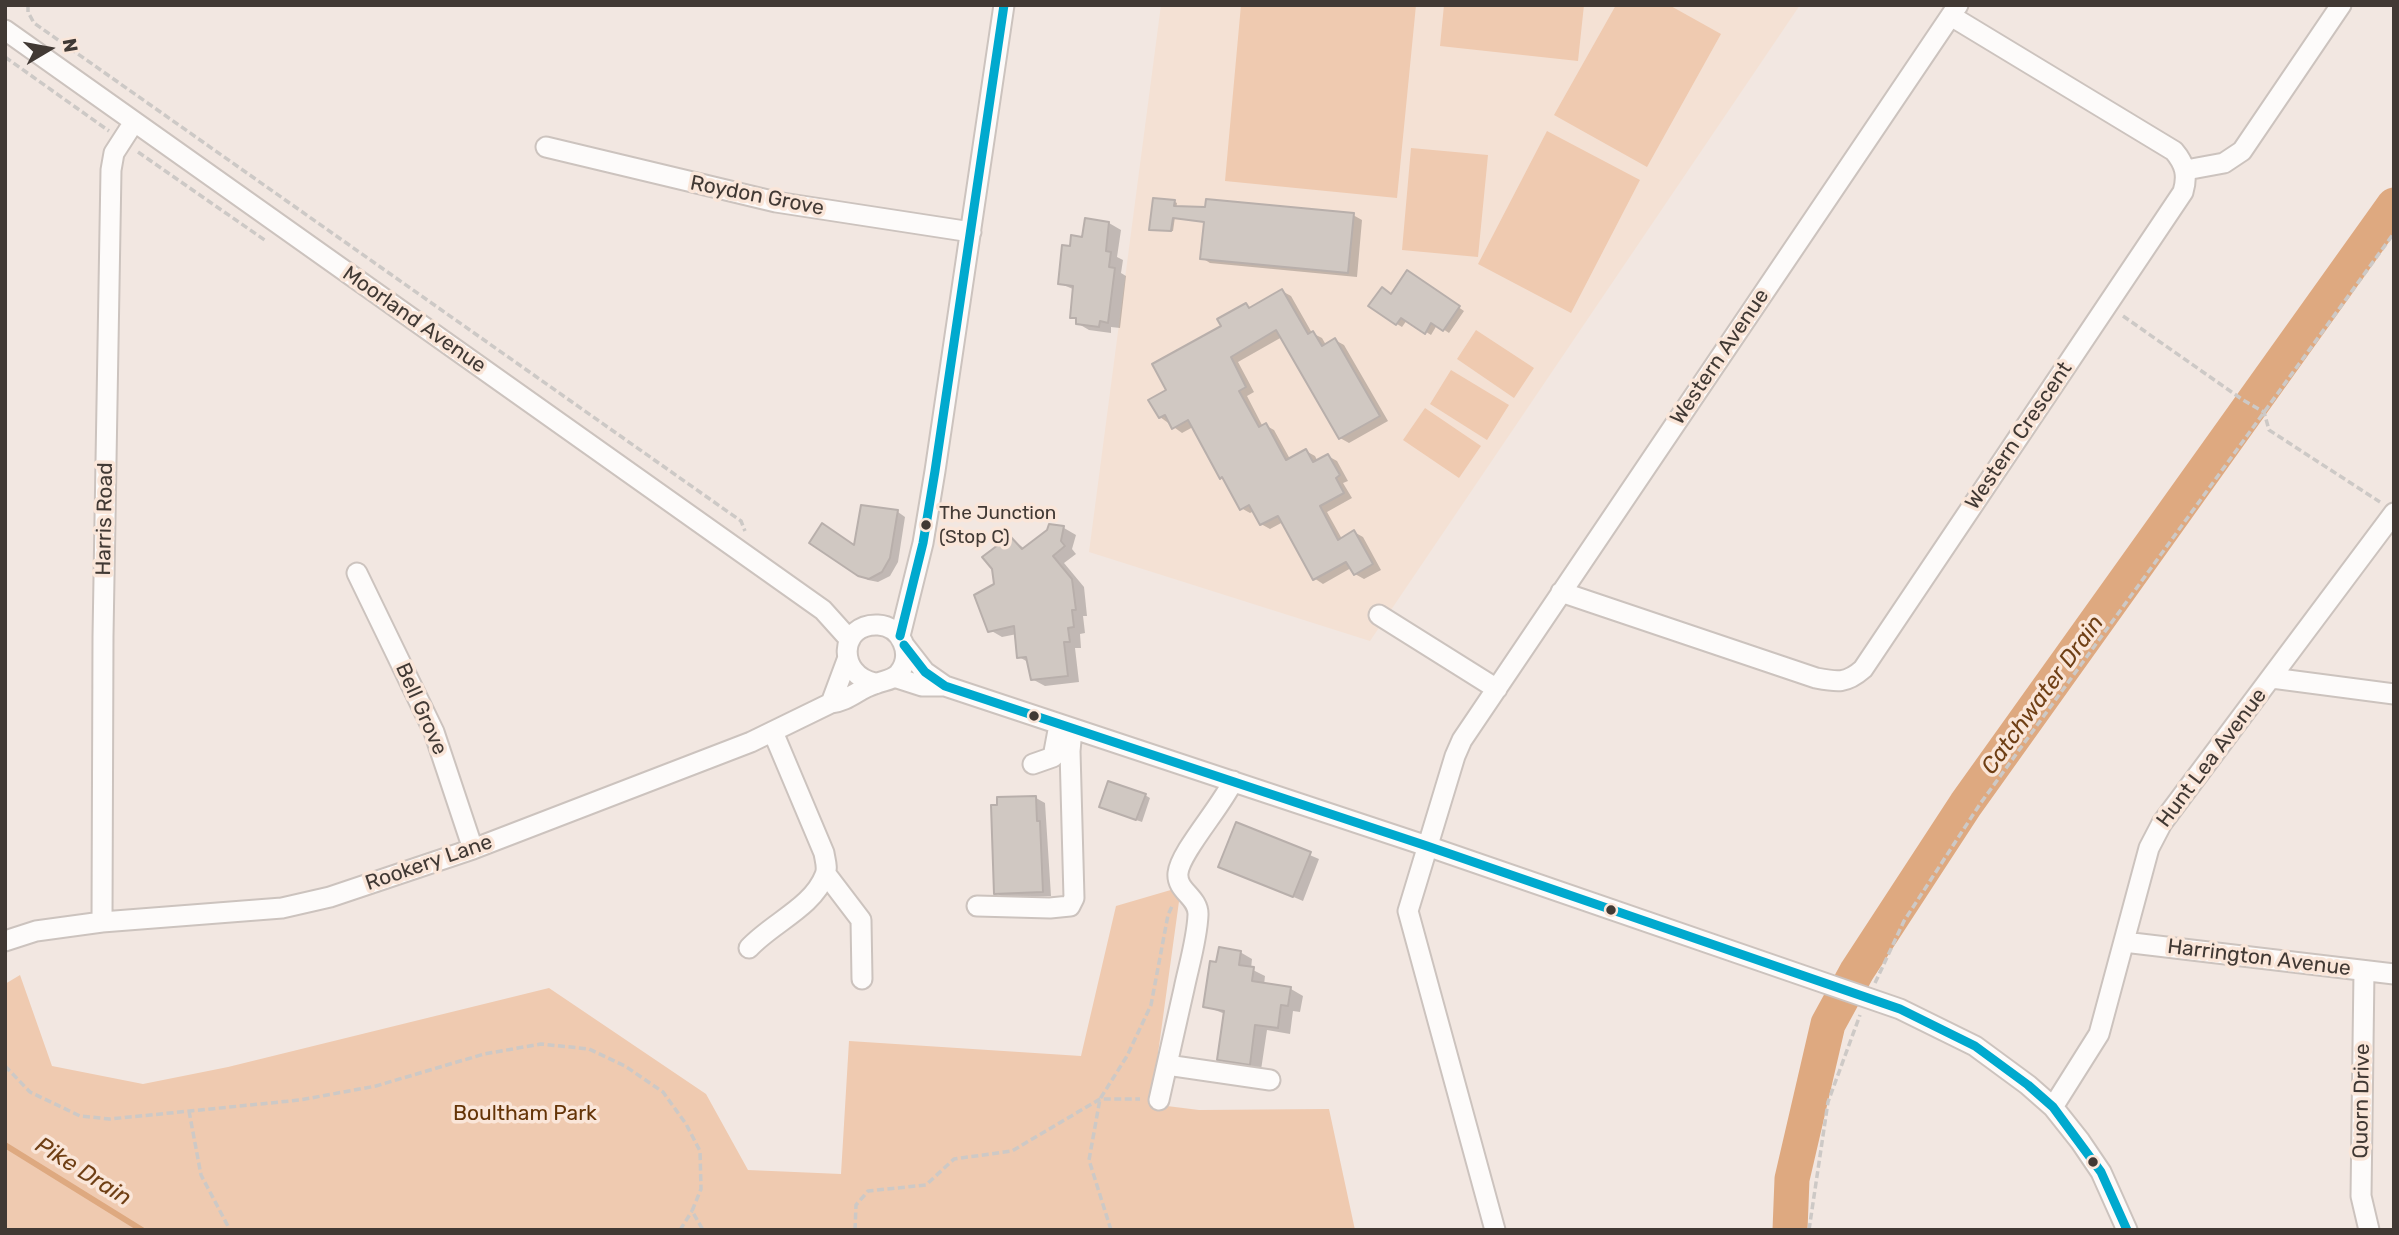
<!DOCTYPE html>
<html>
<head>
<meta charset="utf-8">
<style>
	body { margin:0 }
	#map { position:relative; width:2399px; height:1235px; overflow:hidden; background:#f2e7e1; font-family:Rubik,sans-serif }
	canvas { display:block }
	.frame { position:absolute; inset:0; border:7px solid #413934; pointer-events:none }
	.north { position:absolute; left:14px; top:14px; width:70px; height:70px; -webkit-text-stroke:5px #fae6d9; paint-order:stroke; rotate:80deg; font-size:19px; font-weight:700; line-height:28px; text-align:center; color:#413934 }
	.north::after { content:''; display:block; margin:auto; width:24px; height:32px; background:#413934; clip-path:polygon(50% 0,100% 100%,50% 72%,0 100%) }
</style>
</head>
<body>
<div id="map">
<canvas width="2399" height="1235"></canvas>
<div class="frame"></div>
<div class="north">N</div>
</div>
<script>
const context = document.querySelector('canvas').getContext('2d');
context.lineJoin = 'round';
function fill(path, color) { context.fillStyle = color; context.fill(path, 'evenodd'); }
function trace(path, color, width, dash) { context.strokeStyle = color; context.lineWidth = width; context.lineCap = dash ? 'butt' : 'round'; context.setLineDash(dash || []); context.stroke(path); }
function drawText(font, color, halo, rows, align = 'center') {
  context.font = font + ' Rubik,sans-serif'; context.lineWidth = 7; context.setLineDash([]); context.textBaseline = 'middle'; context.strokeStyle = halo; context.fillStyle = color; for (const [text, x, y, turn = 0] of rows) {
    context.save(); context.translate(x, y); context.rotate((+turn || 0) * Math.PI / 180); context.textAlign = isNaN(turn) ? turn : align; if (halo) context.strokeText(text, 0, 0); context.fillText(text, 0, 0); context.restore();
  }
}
fill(new Path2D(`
	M1161,5H1800L1370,641L1089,552Z`), '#f4e1d4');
fill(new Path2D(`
	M1241,5H1416L1397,198L1225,181Z
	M1444,5H1584L1578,61L1440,46Z
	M1616,5H1669L1721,34L1647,167L1554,115Z
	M1547,131L1640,180L1571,313L1478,264Z
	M1411,148L1488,155L1478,257L1402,250Z
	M1476,330L1534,368L1514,398L1457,359Z
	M1451,370L1509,405L1487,440L1430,404Z
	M1425,408L1481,446L1459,478L1403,440Z
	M1181,887L1151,1104L1199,1110L1329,1109L1355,1230H5V984L20,975L52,1066L143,1084L228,1067L549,988L706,1094L748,1170L841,1174L849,1041L1081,1056L1116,906Z`), '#efcab0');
fill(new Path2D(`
	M1175,202L1177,203L1173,231L1153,230Z
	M1353,215L1362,220L1357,277L1210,263L1202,258L1205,222Z
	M1109,223L1121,230L1117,257L1123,260L1121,273L1126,276L1120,328L1111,327V333L1089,330L1077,323L1078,320L1071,317L1075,290L1059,283L1071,248Z
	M1413,276L1464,311L1449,333L1437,325L1431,335L1407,320L1402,327L1397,324L1392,296Z
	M1282,291L1291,296L1312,333L1322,338L1326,345L1335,340L1344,345L1388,421L1349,443L1340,438L1282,337L1238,362L1254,392L1247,396L1263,427L1265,425L1274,430L1290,459L1306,451L1315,456L1318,462L1328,456L1337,461L1348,481L1343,483L1352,498L1327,512L1342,539L1354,532L1363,537L1381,570L1364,579L1355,574L1351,568L1323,584L1314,578L1283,522L1270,529L1261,524L1254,511L1250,513L1241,508L1226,480L1221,477L1193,427L1182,433L1160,417L1168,391L1223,327L1246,305L1252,308Z
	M898,512L905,517L898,562L890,576L878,582L868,580L859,574Z
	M1050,526L1064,528L1076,535L1072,549L1076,554L1064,563L1084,587L1087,616H1083L1085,633L1080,634L1081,648H1075L1079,682L1045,686L1032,679L1028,662L1019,657L1017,634L1002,637L990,630L996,585L1010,538L1025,549L1049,532Z
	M1145,795L1150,798L1142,822L1107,810Z
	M1036,798L1045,803L1051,896L1005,898L996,893Z
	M1237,824L1319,859L1303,901L1220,866Z
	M1240,952L1252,959L1251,969L1265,976L1264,985L1291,989L1303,996L1300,1012L1293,1011L1290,1034L1267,1030L1261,1070L1231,1066L1219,1059L1225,1014L1205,1006L1218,964Z`), '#0003');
trace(new Path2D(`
	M5,1145L142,1230`), '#dea980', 6);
trace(new Path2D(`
	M1790,1230L1792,1179L1828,1024L1857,971L1966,804L2394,205`), '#dea980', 35);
const building = new Path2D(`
	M1153,198L1175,200L1174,206L1205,207L1206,199L1354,213L1348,273L1200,259L1204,222L1173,218L1171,231L1149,230Z
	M1085,218L1109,222L1106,251L1111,252L1109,267L1115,268L1108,323L1100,321L1099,327L1076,324V318H1070L1073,286L1058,284L1062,245L1070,246L1071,235L1082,237Z
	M1407,270L1460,306L1443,331L1431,323L1425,334L1401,318L1396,325L1368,306L1382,287L1391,294Z
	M1282,289L1308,334L1313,331L1322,346L1335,338L1380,416L1339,439L1276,330L1231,357L1246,387L1239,391L1259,427L1266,423L1286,460L1306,449L1313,462L1328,454L1340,475L1336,478L1344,493L1320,506L1338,540L1354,530L1373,564L1354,575L1346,562L1313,580L1278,516L1260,525L1249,505L1240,510L1222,477L1220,479L1188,420L1172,429L1165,415L1159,418L1148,400L1166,390L1152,364L1221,326L1217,319L1246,303L1249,308Z
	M861,505L898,510L890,558L882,572L869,579L858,576L809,543L822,523L854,545Z
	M1049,524L1064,526L1061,541L1065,546L1053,556L1072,579L1076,610H1072L1074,627L1068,628L1070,642H1064L1068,676L1031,680L1026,657L1017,658L1014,626L988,632L974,595L994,584L992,569L982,557L1010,536L1022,549L1047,530Z
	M1108,781L1146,794L1136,820L1099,807Z
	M1036,796L1037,821H1040L1043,892L994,894L991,805H997V797Z
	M1236,822L1311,852L1293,897L1218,867Z
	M1219,947L1241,951L1239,965L1254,967L1252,981L1291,987L1288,1006L1281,1005L1278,1028L1255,1025L1250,1065L1217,1060L1224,1011L1203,1007L1210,961L1216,962Z`);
fill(building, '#d0c8c2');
trace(building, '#b8afab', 2);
const minor = new Path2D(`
	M5,30L823,610L850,640
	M546,147L776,202L971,232
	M2186,170L2224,163L2242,151L2341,5
	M357,573L434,732L473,849
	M1561,592L1816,678C1837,682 1846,684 1863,669L2183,192C2188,175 2185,164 2174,151L1951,16
	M1379,615L1497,689
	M900,636L923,543L935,471L1004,5
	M904,645L925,672L945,686L1427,846L1900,1009L1975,1046L2028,1085L2053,1107L2080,1141L2101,1172L2127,1230
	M894,677L922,686H943
	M2272,678L2394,694
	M831,703L847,660
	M1033,764L1053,757L1059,725
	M826,874L861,920L862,979
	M977,906L1050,908L1070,906L1074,898L1070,751L1072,730
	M102,922L103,636L111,170L114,153L134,122
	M5,941L36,931L102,922L282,908L330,897L473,849L751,742L831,703C849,701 858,689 875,684C884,680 892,681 899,673C914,654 901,626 878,625C839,623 836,675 875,683
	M2124,942L2394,974
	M749,948C772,923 813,907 825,875C828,868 825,860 824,853L773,732
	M2364,971L2361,1196L2369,1230
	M1167,1065L1270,1080
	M1159,1100C1167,1063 1176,1026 1184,989C1189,965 1197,939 1198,915C1199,897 1176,891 1178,873C1180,852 1222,806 1233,781
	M2053,1107L2099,1034L2149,848L2162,823L2394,513
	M1495,1230L1408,911L1455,756L1462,740L1958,5`);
trace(minor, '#ccc3be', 23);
trace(new Path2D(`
	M28,5V12L34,23L741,521L745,531
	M5,57L109,131
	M138,152L266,241
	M2123,316L2243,400L2264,412L2269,430L2380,502
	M1875,983L1904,921L1980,804L2394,233
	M5,1066L30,1092L80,1116L110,1119L300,1100L376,1086L484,1054L541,1044L589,1049L625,1066L663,1092L686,1124L700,1151L701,1189L692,1211L703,1230
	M189,1111L201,1175L230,1230
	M680,1230L692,1211
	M855,1230L856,1205L868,1191L926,1185L954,1159L1012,1151L1100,1099H1140
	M1111,1230L1089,1160L1100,1099L1127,1056L1151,1005L1168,915L1173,904
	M1809,1230L1828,1102L1860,1015`), '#cdc9c6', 3.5, [7, 3.5]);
trace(minor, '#fdfbfa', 19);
trace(new Path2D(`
	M900,636L923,543L935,471L1004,5
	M904,645L925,672L945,686L1427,846L1900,1009L1975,1046L2028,1085L2053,1107L2101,1172L2127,1230`), '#00a9ce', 9);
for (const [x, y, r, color] of [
	[926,525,6,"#413934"],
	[1034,716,6,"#413934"],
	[1611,910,6,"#413934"],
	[2093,1162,6,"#413934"]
]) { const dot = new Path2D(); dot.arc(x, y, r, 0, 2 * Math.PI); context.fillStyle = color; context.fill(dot); trace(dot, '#fae6d9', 2.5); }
drawText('19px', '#413934', '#fae6d9', [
	["The Junction",939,514],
	["(Stop C)",939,538]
], 'left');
drawText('21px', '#413934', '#fae6d9', [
	["Roydon Grove",757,196,11],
	["Moorland Avenue",414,320,35],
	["Western Avenue",1720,357,-56],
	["Western Crescent",2019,436,-56],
	["Harris Road",105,519,-89],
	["Bell Grove",421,709,66],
	["Hunt Lea Avenue",2212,758,-53],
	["Rookery Lane",429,863,-19],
	["Harrington Avenue",2259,958,7],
	["Quorn Drive",2362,1101,-89]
]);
drawText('21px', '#643407', '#fae6d9', [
	["Boultham Park",525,1114]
]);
drawText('italic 23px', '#6f3f15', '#fae6d9', [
	["Catchwater Drain",2043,695,-54],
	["Pike Drain",83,1172,32]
]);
</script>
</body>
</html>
